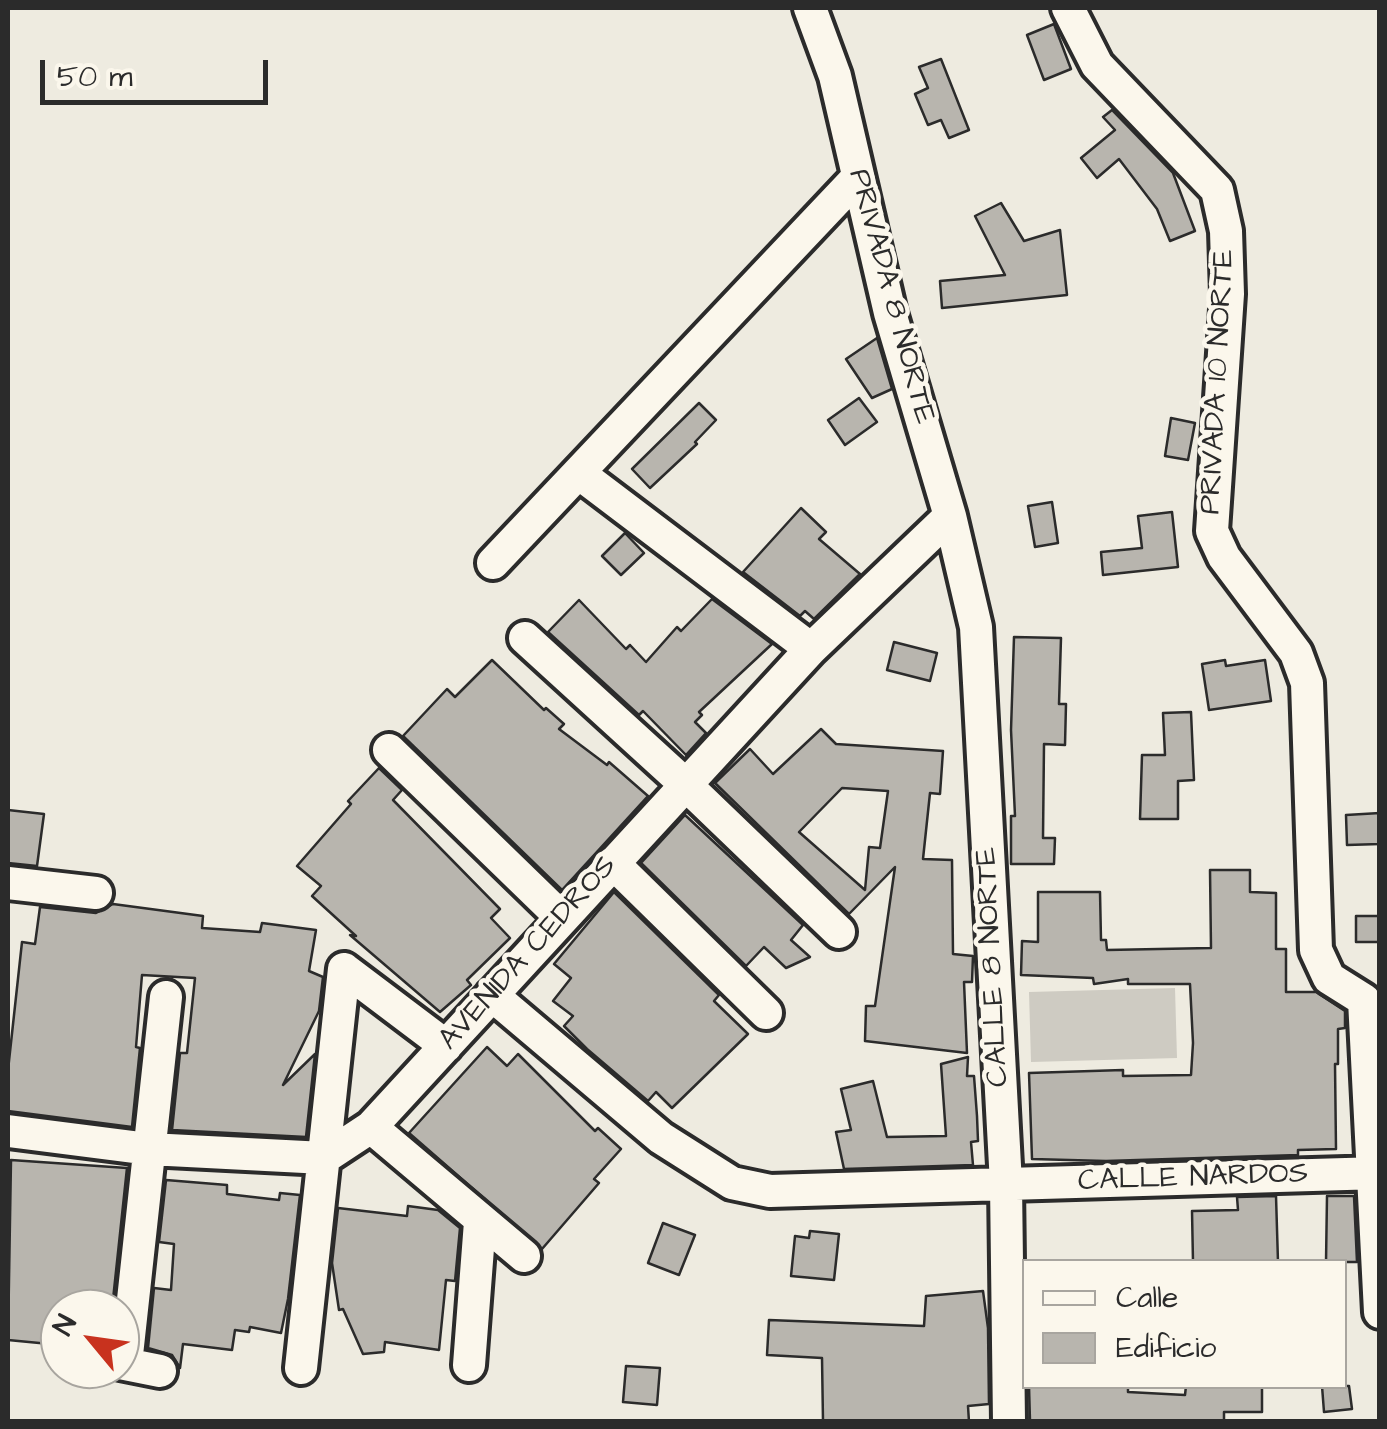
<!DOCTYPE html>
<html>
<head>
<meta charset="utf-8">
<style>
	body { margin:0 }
	#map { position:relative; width:1387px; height:1429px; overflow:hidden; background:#eeebe0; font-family:"Architects Daughter",sans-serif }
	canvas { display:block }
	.frame { position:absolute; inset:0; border:10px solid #2b2b2b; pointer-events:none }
	.legend { position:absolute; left:1022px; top:1259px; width:325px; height:130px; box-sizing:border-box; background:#fbf7ec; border:2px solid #a8a59f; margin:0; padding:12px 18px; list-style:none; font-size:30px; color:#2b2b2b }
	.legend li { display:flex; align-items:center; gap:20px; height:50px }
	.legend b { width:50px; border:2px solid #a8a59f }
	.north { position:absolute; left:40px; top:1289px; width:100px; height:100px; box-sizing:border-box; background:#fbf7ec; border:2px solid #a8a59f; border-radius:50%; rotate:299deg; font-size:28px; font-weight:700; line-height:40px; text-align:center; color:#2b2b2b }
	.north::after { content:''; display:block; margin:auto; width:35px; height:45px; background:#c8321e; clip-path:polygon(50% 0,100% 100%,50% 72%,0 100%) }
	.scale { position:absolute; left:40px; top:60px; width:228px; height:45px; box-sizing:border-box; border:5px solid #2b2b2b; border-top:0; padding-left:12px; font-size:30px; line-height:35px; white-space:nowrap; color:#2b2b2b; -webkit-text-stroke:8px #fbf7ec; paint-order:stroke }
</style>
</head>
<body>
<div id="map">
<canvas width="1387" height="1429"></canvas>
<div class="frame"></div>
<ul class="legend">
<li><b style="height:12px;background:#fbf7ec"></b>Calle</li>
<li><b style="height:28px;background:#b8b5ae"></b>Edificio</li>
</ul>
<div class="north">N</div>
<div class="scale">50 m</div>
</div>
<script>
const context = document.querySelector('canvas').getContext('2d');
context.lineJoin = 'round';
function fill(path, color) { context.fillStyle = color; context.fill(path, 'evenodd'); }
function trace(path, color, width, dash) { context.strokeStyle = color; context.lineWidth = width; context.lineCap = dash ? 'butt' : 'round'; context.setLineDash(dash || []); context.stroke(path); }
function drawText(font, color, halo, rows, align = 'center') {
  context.font = font + ' "Architects Daughter",sans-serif'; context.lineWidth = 9; context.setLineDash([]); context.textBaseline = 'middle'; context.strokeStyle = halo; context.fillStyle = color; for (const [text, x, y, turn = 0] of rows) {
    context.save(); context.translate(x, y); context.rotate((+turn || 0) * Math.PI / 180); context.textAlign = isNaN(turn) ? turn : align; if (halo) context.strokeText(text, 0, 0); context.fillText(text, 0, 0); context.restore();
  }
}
fill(new Path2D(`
	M1175,988L1177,1058L1031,1062L1029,992Z`), '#cecbc2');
const building = new Path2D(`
	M1054,24L1071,69L1044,80L1027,35Z
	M941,59L969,130L949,138L941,120L928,125L915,94L928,88L919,67Z
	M1112,110L1173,173L1195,231L1170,241L1157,209L1119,159L1097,178L1081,158L1115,130L1103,117Z
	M1001,203L1024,241L1060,230L1067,295L942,308L940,281L1005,275L975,216Z
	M877,338L892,389L872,398L846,359Z
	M859,398L877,422L845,445L828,420Z
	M699,403L716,420L695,442L697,444L650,488L632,469Z
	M1171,418L1195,423L1188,460L1165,456Z
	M1052,502L1058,543L1035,547L1028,506Z
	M801,508L826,532L819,539L860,574L814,619L805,611L800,616L743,572Z
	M1172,512L1178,567L1103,575L1101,552L1142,548L1138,516Z
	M625,533L644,553L621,575L602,556Z
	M712,599L772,644L699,712L702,715L695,722L706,733L686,755L643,711L639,715L548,632L579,600L626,649L630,645L646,662L677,627L681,631Z
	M1014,637L1061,638L1059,704H1066L1065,745L1044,744L1043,838H1055L1054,864H1011V816H1015L1011,730Z
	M894,642L937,653L930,681L887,670Z
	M492,660L544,710L546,708L564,724L559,729L607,765L609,762L648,796L562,890L403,736L447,689L455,697Z
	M1225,660L1226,666L1265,660L1271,701L1209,710L1202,664Z
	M1191,712L1194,780L1178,781V819H1140L1142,755H1165L1163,713Z
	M821,729L836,744L943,751L940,794L930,793L923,859L952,860L953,954L973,956L972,982H964L967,1053L865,1041L866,1006H875L895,867L849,914L715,783L750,749L773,774ZM842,788L888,791L880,848L869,847L865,890L799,832Z
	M379,768L402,790L393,800L500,909L491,918L510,938L467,980L471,985L440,1012L350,935L356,936L312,896L321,886L297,866L351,804L348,801Z
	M8,810L44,814L37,866L8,863Z
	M1380,813V844L1347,845L1346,815Z
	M685,815L803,925L791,940L810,957L786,968L764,947L746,966L641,863Z
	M1210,870H1250V892L1276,893V949H1286V992H1316L1345,1011V1028L1338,1029V1064H1335L1336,1149L1298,1150V1155L1106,1161L1032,1159L1029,1073L1123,1070V1076L1191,1075L1193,1043L1190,984H1128V979L1094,984L1093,978L1021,975L1022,941L1038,942V892H1100L1101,940H1106L1107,950L1211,948Z
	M614,892L719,995L714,1001L748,1034L672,1108L656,1092L648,1101L587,1049L564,1026L573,1016L553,1001L571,978L554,964Z
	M113,904L203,916L202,928L260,932L262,923L316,930L309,971L323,977L319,1011L283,1085L315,1054L306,1137L172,1130L180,1053H187L195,978L142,975L136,1047L140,1048L132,1127L8,1111V1070L22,942L35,944L40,907L96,913Z
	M1356,916H1380V942H1356Z
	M487,1047L507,1066L518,1054L595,1131L598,1128L621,1149L594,1179L599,1183L542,1249L409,1133Z
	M968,1057L967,1076H974L977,1116L978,1141L971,1142L973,1165L844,1169L836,1132L851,1130L841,1089L873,1081L887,1137L946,1136L941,1064Z
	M11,1160L127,1168L112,1309H60V1345L8,1340Z
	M166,1180L227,1185V1194L279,1200L280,1193L300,1195L288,1299L281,1333L250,1327L249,1332L235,1330L232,1350L183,1344L180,1368L172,1355L148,1348L154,1288L171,1290L174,1244L159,1242Z
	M1276,1196L1278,1262H1193L1192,1211L1238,1210L1237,1197Z
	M1327,1196H1354L1357,1262H1326Z
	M408,1206L438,1210L460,1228L455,1281L446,1280L439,1350L385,1342L384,1352L363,1354L343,1309L339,1310L332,1263L338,1208L407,1216Z
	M663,1223L695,1235L679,1275L648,1263Z
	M810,1231L839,1234L834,1280L791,1276L795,1236L809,1238Z
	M983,1291L988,1328L989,1404L968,1406L969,1422L823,1421L822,1358L767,1355L769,1320L924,1326L926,1296Z
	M626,1366L660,1368L657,1405L623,1402Z
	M1029,1386H1128V1392L1185,1395L1186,1386H1262V1412H1224V1422L1030,1421Z
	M1322,1386H1349L1352,1409L1324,1412Z`);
fill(building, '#b8b5ae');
trace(building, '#2b2b2b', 2.5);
const minor = new Path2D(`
	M810,8L835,76L890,313L950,516L976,627L1006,1184L1009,1422
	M1068,8L1097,65L1217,190L1226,231L1228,294L1212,531L1224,557L1296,653L1307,683L1316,950L1329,978L1364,1000L1380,1312
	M580,474L811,649
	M493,563L857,178
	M525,638L685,784L839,932
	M389,750L562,918
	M613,863L766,1013
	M8,883L96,893
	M344,969L446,1046
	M492,995L661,1138L732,1183L770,1191L1380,1173
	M371,1127L524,1256
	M8,1131L149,1149L324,1158L371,1127L811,649L950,516
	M120,1363L160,1371
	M126,1364L166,997
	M469,1365L480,1222
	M301,1368L344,969`);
trace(minor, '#2b2b2b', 40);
trace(minor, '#fbf7ec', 32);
drawText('30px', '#2b2b2b', '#fbf7ec', [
	["PRIVADA 8 NORTE",890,297,75],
	["PRIVADA 10 NORTE",1219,382,-87],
	["AVENIDA CEDROS",529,954,-48],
	["CALLE 8 NORTE",994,967,-93],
	["CALLE NARDOS",1193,1179,-2]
]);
</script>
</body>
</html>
